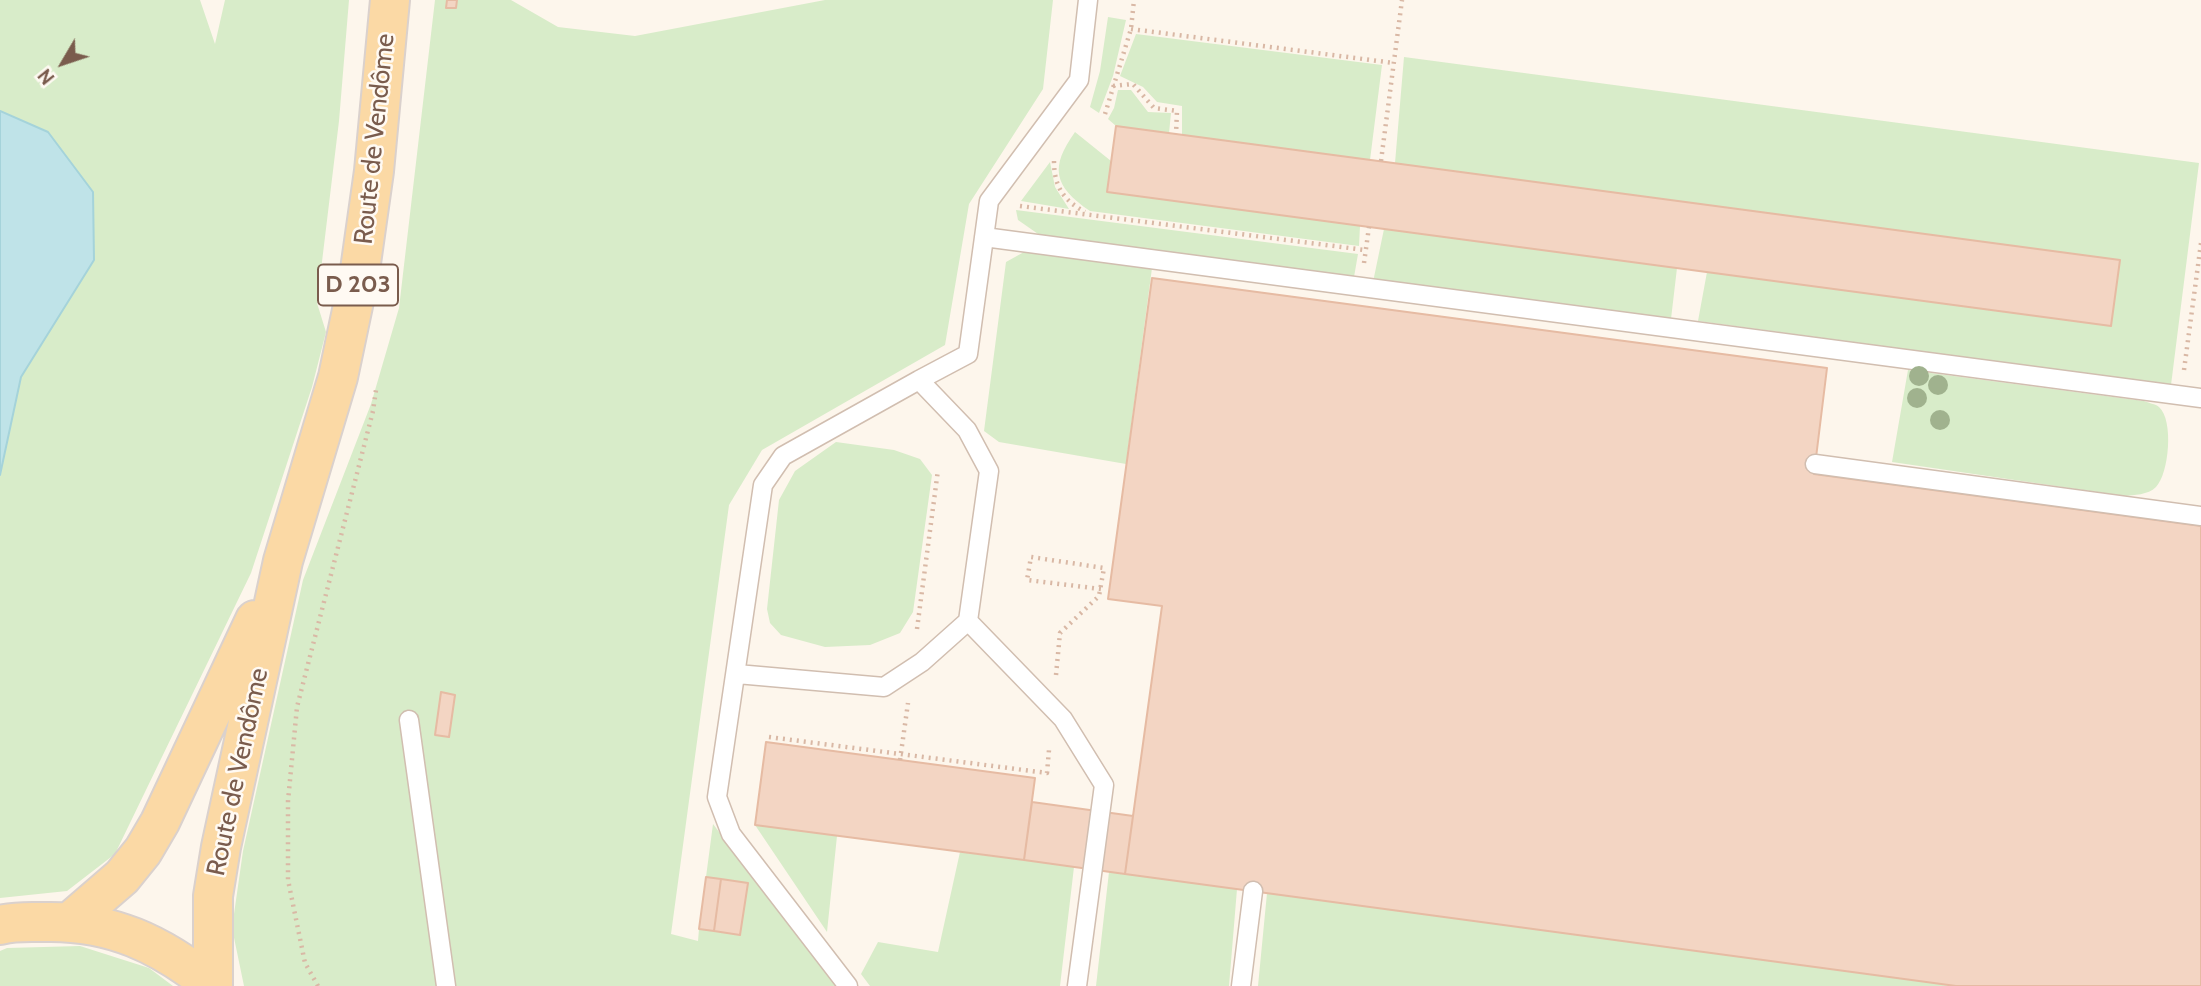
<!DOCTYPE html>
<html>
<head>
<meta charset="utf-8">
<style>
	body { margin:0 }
	#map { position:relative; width:2201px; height:986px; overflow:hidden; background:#fdf6ec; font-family:Cabin,sans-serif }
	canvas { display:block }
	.north { position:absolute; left:28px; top:28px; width:70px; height:70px; -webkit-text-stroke:5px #fffaf3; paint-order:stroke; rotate:231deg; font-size:19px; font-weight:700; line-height:28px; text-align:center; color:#7a5c4d }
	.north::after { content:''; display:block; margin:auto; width:24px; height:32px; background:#7a5c4d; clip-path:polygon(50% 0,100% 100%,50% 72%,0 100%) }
</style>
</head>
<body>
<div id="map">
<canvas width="2201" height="986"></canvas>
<div class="north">N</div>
</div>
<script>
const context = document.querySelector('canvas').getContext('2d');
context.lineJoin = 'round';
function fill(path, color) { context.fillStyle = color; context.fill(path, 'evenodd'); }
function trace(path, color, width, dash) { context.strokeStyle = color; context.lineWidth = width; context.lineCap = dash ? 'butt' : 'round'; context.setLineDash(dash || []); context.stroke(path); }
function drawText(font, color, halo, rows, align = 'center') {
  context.font = font + ' Cabin,sans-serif'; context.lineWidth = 5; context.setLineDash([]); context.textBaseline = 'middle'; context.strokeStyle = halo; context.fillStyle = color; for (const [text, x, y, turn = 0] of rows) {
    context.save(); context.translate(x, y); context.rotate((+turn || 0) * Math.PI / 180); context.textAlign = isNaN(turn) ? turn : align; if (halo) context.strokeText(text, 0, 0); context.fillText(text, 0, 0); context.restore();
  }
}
fill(new Path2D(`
	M0,0H200L215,44L225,0H349L339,121L317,303L326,332L312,387L251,573L115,854L67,891L0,898V475L21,377L94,260L48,132L0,111Z
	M435,0H511L558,27L635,36L825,0H1053L1043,89L969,204L945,345L762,450L729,505L671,934L698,941L699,929L739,934L706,877L713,824L836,986H244L232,928L243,851L303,580L371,404L399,308Z
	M1108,17L1126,20L1113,76L1099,113L1090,107L1100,71Z
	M1136,34L1382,65L1370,160L1182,135V106L1157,102L1143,87L1120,76Z
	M1404,57L2199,163L2171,385L1698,321L1707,272L2111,326L2120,261L1395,163Z
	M1118,90H1131L1148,112L1171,113L1169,133L1116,126L1108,119L1114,108Z
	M1075,132L1111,161L1107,191L1360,226L1359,246L1090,211C1053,186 1050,167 1075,132Z
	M1050,162L1055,187L1069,209L1021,201Z
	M1016,210L1358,254L1354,277L1041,236L1018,220Z
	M1384,229L1677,268L1671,319L1373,282Z
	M1024,252L1152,268L1126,464L999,442L984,431L1006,262Z
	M1908,370L2144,401C2148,403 2156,404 2159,407C2174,420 2169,474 2156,487C2148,495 2134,495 2124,496L1892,462Z
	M836,442L894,450L920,459L932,475L913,612L900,633L870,645L825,647L781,635L770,623L767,609L779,500L795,471Z
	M755,825L837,836L827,932Z
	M960,852L1074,867L1060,986H870L861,974L878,942L938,952Z
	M1109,872L1237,889L1229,986H1096Z
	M1267,893L1956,986H1258Z
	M80,946L149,968L173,986H0V951L7,948Z`), '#d8ecc9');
const water = new Path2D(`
	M0,111L48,132L93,192L94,260L21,377L0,475Z`);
fill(water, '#bfe3e8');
trace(water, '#a5d3da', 2);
const building = new Path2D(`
	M447,0H457L456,8H446Z
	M1116,126L2120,260L2111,326L1107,192Z
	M1152,278L1827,368L1814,474L2201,526V986H1956L1125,874L1162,606L1108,599Z
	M441,692L455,695L449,737L435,735Z
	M766,742L1035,778L1024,860L755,825Z
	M1032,802L1133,816L1125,874L1024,860Z
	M706,877L721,879L714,931L699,929Z
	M721,879L748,883L740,935L714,931Z`);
fill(building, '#f3d5c3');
trace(building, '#e6bba3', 2);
const lane = new Path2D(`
	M984,237L2201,398
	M919,380L968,354L989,201L1079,80L1088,0
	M1815,464L2201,516
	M968,621L1063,719L1104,785L1077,986
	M737,674L884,687L922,662L968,621L989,471L967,430L919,380L783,456L763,485L717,797L731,834L848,986
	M409,720L446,986
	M1241,986L1253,891`);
const primary = new Path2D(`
	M71,921L122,877L143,851L160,822L255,620
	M0,925C14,921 29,922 43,922C111,920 161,944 213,986
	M213,985V896L221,847L283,561L338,377L359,277L374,171L390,0`);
trace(lane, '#d1beb0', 21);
trace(primary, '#dad1cd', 42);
trace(new Path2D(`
	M1131,29L1394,63
	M1113,86L1133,84L1154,108L1177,111L1176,134
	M1105,114L1131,29L1134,0
	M1054,161C1054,186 1063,200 1085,212
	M1381,161L1402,0
	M1020,206L1365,250
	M1364,263L1369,227
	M2184,370L2201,243
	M917,629L938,470
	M1056,675L1060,633L1099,596L1104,568L1031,557L1027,580L1101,589
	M769,737L1047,773L1049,750
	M900,760L908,703
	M318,986L305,963L288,880V801L297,707L373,411L376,390`), '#d9b8a5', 4.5, [2, 5]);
trace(lane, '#fff', 18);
trace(primary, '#fbd9a5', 38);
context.fillStyle = '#a0b28e';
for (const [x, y] of [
	[1919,376],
	[1938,385],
	[1917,398],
	[1940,420]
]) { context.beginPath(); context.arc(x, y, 10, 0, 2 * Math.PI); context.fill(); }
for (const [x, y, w] of [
	[358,285,80]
]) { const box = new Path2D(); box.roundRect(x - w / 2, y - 20.5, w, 41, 5); context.fillStyle = '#fffaf3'; context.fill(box); trace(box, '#7a5c4d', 2); }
drawText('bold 24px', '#7a5c4d', null, [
	["D 203",358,285]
]);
drawText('26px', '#7a5c4d', '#fffaf3', [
	["Route de Vendôme",375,139,-84],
	["Route de Vendôme",238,772,-78]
]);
</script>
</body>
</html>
